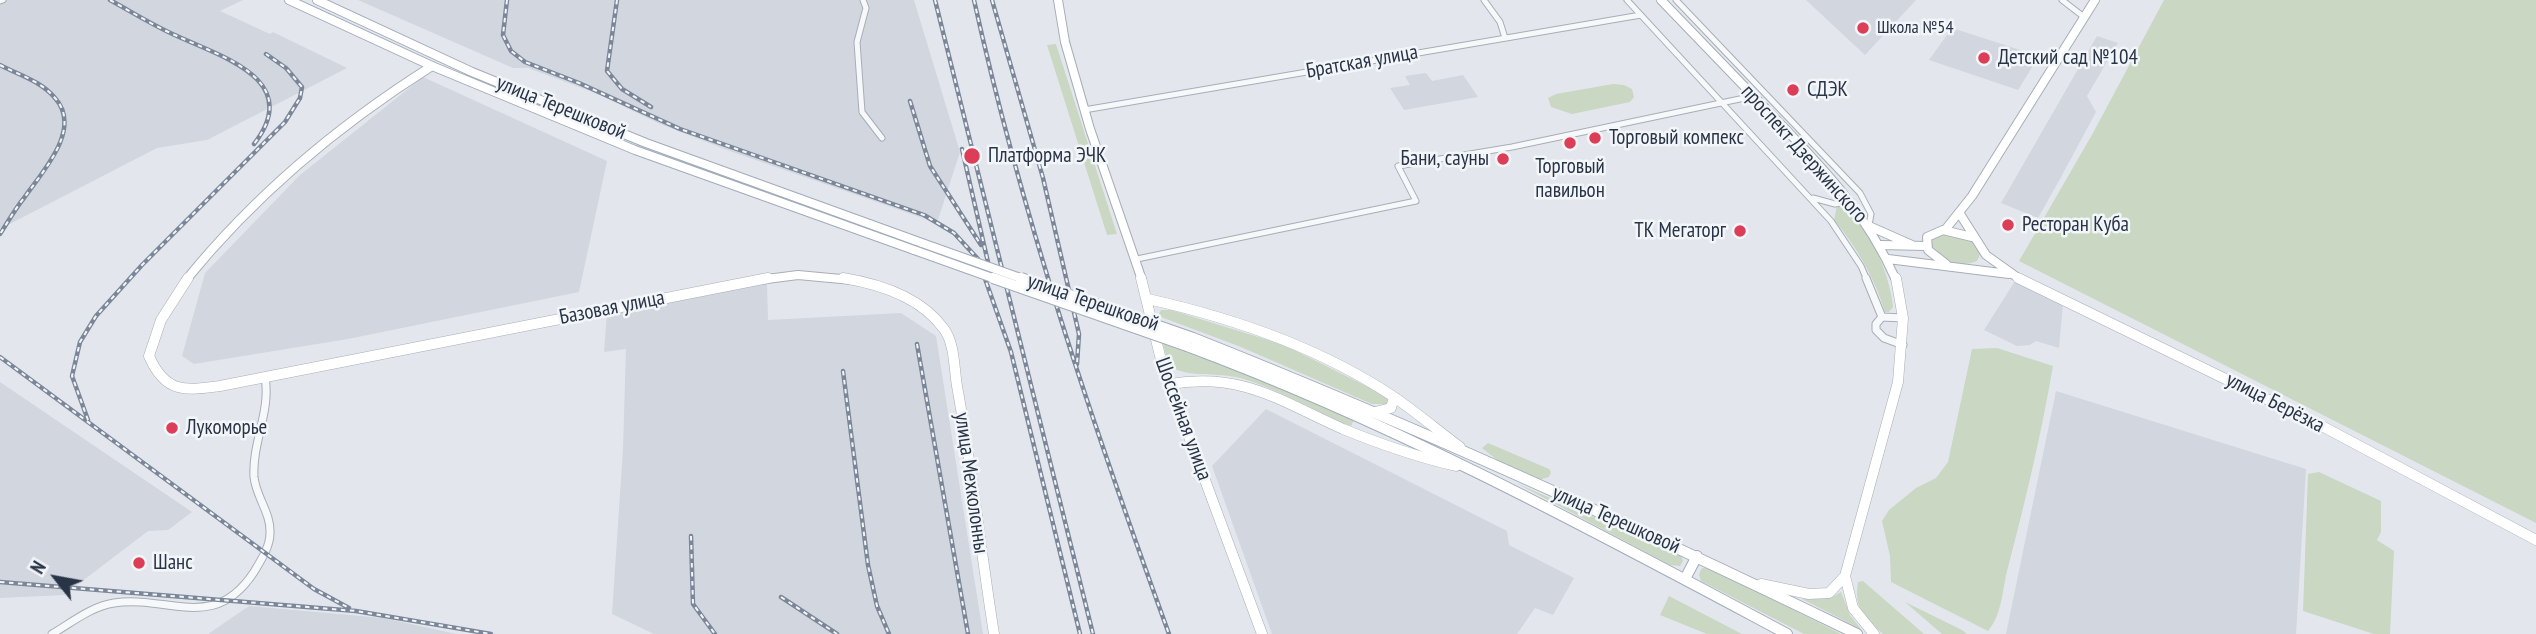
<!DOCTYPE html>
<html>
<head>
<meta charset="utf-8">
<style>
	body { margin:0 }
	#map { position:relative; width:2536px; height:634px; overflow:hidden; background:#e3e7ed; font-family:"PT Sans Narrow",sans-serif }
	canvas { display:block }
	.north { position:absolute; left:21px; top:543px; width:70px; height:70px; -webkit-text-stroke:5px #f3f6f9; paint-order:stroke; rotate:301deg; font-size:19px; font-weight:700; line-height:28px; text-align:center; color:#293447 }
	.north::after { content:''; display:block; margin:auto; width:24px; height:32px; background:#293447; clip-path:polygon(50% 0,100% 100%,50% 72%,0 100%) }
</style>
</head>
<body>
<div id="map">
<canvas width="2536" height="634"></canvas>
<div class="north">N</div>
</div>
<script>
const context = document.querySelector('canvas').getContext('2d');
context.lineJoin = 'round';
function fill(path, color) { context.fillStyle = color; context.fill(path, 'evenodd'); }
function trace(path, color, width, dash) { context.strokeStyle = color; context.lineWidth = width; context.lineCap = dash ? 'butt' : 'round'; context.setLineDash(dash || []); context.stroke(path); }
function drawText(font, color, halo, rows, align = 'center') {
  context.font = font + ' "PT Sans Narrow",sans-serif'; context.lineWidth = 5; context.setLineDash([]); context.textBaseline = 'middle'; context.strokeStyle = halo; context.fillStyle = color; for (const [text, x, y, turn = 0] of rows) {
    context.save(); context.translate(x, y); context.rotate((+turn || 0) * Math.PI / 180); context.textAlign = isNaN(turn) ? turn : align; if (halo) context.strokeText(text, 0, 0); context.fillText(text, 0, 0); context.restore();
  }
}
fill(new Path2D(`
	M0,0H243L220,11L270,34L273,32L347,68L207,140L157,148L0,229Z
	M358,0H914L960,152L937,223L727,150L658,123L598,94L528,68H513Z
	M1806,0H1916L1865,55Z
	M1952,28L2039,56L2018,90L1929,60Z
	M2097,36L2118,43L2087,96L2096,112L2060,179L2038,218L2001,203Z
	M1426,73L1432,81L1463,75L1478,97L1404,110L1390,88L1410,85L1405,76Z
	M423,77L607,161L579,292L348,339L194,364L182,356L205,273L300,175Z
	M2015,281L2063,303L2059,348L2036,341L2030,345L2017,346L1984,330Z
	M767,282L768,320L901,313L936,336L983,634H654L612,614L623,449L626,349L604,352L607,313Z
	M0,382L192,512L168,530L148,531L64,595L0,598Z
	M2056,391L2306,469L2296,634H2006Z
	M1266,409L1507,531L1509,545L1574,578L1553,615L1535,608L1517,634H1272L1212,466Z
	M249,606L383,618L457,634H208Z`), '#d1d6df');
fill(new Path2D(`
	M2164,0H2536V523L2019,261L2093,133Z
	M1056,44L1117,234L1107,235L1047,45Z
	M1613,84L1624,85L1632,89L1634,97L1630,102L1572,114L1551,107L1548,98L1556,94Z
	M1837,206L1850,208C1872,238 1889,270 1893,307L1889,312H1885C1875,279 1857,247 1834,220Z
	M1941,233C1954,236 1991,240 1977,261C1960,268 1940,262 1930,246V240Z
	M1161,310H1171L1284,345L1382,394L1388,399L1387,404H1372L1241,347L1161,317L1159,314Z
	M1163,344L1271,383L1354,420L1351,426L1345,424C1312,409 1279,390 1244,379C1220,371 1190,379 1169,366Z
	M1997,348L2053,366C2041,436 2025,503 2007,571C2002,592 2002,614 1988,631L1891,582L1890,556L1882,521L1889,510L1916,488L1936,478L1948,462L1972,349Z
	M1488,443L1549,469L1551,472L1549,477L1539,480L1501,463L1482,448Z
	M2319,472L2381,501V532L2377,540L2394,551L2390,634H2374L2303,611L2308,474Z
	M1516,483L1675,552L1681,555L1683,561L1680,566L1670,565Z
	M1706,567L1717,571L1841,634H1804L1701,581L1699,575L1701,569Z
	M1863,581L1924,634H1883C1863,616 1854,609 1858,582Z
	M1841,592L1850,615L1861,629L1802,599L1831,598Z
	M1669,596L1742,634H1707L1660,615Z
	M1905,602L1962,630L1967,634H1942Z`), '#c9d7c3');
const streetFar1 = new Path2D(`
	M863,0L866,8L857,42L862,112L882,138
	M1484,0L1500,22L1505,38
	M1627,0L1831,221L1861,266L1867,280
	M1676,0L1860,193L1871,214L1869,225
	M2062,0L2084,17
	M0,1L3,0
	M1084,110L1641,15
	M1813,198L1835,204L1852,202
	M1137,259L1416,201L1398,166L1512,147L1754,96`);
const street = new Path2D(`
	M1866,278L1882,317
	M1903,318L1882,317L1876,324V330L1884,338L1903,345
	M52,634C71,623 92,606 114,603C170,595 214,633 254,572C261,560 270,547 270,533C271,513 256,497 254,477C252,442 271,412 265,377`);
const secondaryFar1 = new Path2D(`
	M1058,0L1065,42L1090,129L1142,280
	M1661,0C1697,37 1732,74 1768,111C1819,164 1866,211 1896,280
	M1960,214L1986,255L2021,280
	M1869,226L1912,245
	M1945,230L1972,196L2095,0
	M1881,245L1926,246
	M1888,259L2009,274
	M1946,264L1928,250L1927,237L1943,230L1972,237
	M186,280C255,195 340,124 432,66
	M759,280L798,275L852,280`);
const secondary = new Path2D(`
	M188,278L161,320L149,356C165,393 184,391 220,386L768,278
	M843,278C880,284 921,297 944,329C955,344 954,369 957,386C972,468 981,552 994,634
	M1141,278L1162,364L1262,634
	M2018,278L2320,425L2536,540
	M1148,299C1233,318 1318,347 1391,395C1415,411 1437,430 1460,447
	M1170,384C1243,372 1280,401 1343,429C1380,444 1417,457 1456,466
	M1375,412L1391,408L1394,397
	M1761,584L1809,594L1829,593L1845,576
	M1874,634L1853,608L1845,576L1898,382L1903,318L1896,278`);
const primaryFar1 = new Path2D(`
	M289,0L432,66L635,150L914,250
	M317,0L472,72L646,143L922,243`);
const primary = new Path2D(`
	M1193,338C1418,427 1639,528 1857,634
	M1187,346C1395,423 1592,530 1787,634
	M1685,579L1697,556`);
trace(streetFar1, '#a7aeb8', 7);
trace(street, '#a7aeb8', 9);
trace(secondaryFar1, '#a7aeb8', 10);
trace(secondary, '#a7aeb8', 11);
trace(primaryFar1, '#a1abba', 10);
trace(primary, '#a1abba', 12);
trace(streetFar1, '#f7f8fa', 5);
trace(street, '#f7f8fa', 7);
trace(secondaryFar1, '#fff', 8);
trace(secondary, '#fff', 10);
trace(primaryFar1, '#fff', 8);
trace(primary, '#fff', 10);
const rail = new Path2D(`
	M110,0C132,12 154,26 177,36C222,57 304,80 254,144
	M507,0L503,35L511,51L525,62L579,83L680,129L924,215L954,233L978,259L1011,352L1080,634
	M617,0L607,71L622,89L651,107
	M935,0L1093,634
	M974,0C1022,217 1093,425 1169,634
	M992,0L1043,178L1079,334L1077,364
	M0,65C19,75 41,81 55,98C83,129 42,172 24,198C15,209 8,222 0,234
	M910,101L930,166L981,245
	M962,149L990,271
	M917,344L968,634
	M0,357L314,589L349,608
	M843,371L868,565L877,606L889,634
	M88,420L72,376L80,342L96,316L142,265L285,122L300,98L302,87L286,68L266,54
	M691,536L693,604L715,634
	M0,582L356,611L491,634
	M781,597L837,634`);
trace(rail, '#7b8698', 4.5);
trace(rail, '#f3f6f9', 2, [4.5]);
const primaryBridgeFar1 = new Path2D(`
	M922,243L1026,280
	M914,250L998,280`);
const primaryBridge = new Path2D(`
	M993,278L1187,346
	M1021,278L1193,338`);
trace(primaryBridgeFar1, '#a1abba', 10, []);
trace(primaryBridge, '#a1abba', 12, []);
trace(primaryBridgeFar1, '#fff', 8);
trace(primaryBridge, '#fff', 10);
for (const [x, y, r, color] of [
	[1863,28,7,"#dc3d57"],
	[1984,58,7,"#dc3d57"],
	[1793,90,7,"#dc3d57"],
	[1595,138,7,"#dc3d57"],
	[1570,143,7,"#dc3d57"],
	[972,156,9,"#dc3d57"],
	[1503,159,7,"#dc3d57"],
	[2008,225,7,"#dc3d57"],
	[1740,231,7,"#dc3d57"],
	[172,428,7,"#dc3d57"],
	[139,563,7,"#dc3d57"]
]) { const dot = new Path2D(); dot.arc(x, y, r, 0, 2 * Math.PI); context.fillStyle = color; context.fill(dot); trace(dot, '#f3f6f9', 2.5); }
drawText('18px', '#293447', '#f3f6f9', [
	["Школа №54",1877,28]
], 'left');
drawText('21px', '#293447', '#f3f6f9', [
	["Детский сад №104",1998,58],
	["СДЭК",1807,90],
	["Торговый компекс",1609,138],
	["Платформа ЭЧК",988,156],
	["Бани, сауны",1489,159,"right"],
	["Торговый",1570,167,"center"],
	["павильон",1570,191,"center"],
	["Ресторан Куба",2022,225],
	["ТК Мегаторг",1726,231,"right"],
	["Лукоморье",186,428],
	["Шанс",153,563]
], 'left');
drawText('21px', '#293447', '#f3f6f9', [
	["Братская улица",1362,62,-10],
	["улица Терешковой",561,108,22],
	["проспект Дзержинского",1804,154,48],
	["улица Терешковой",1093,303,19],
	["Базовая улица",612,308,-11],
	["улица Берёзка",2275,403,27],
	["Шоссейная улица",1183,419,70],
	["улица Мехколонны",971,483,82],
	["улица Терешковой",1616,520,24]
]);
</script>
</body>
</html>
